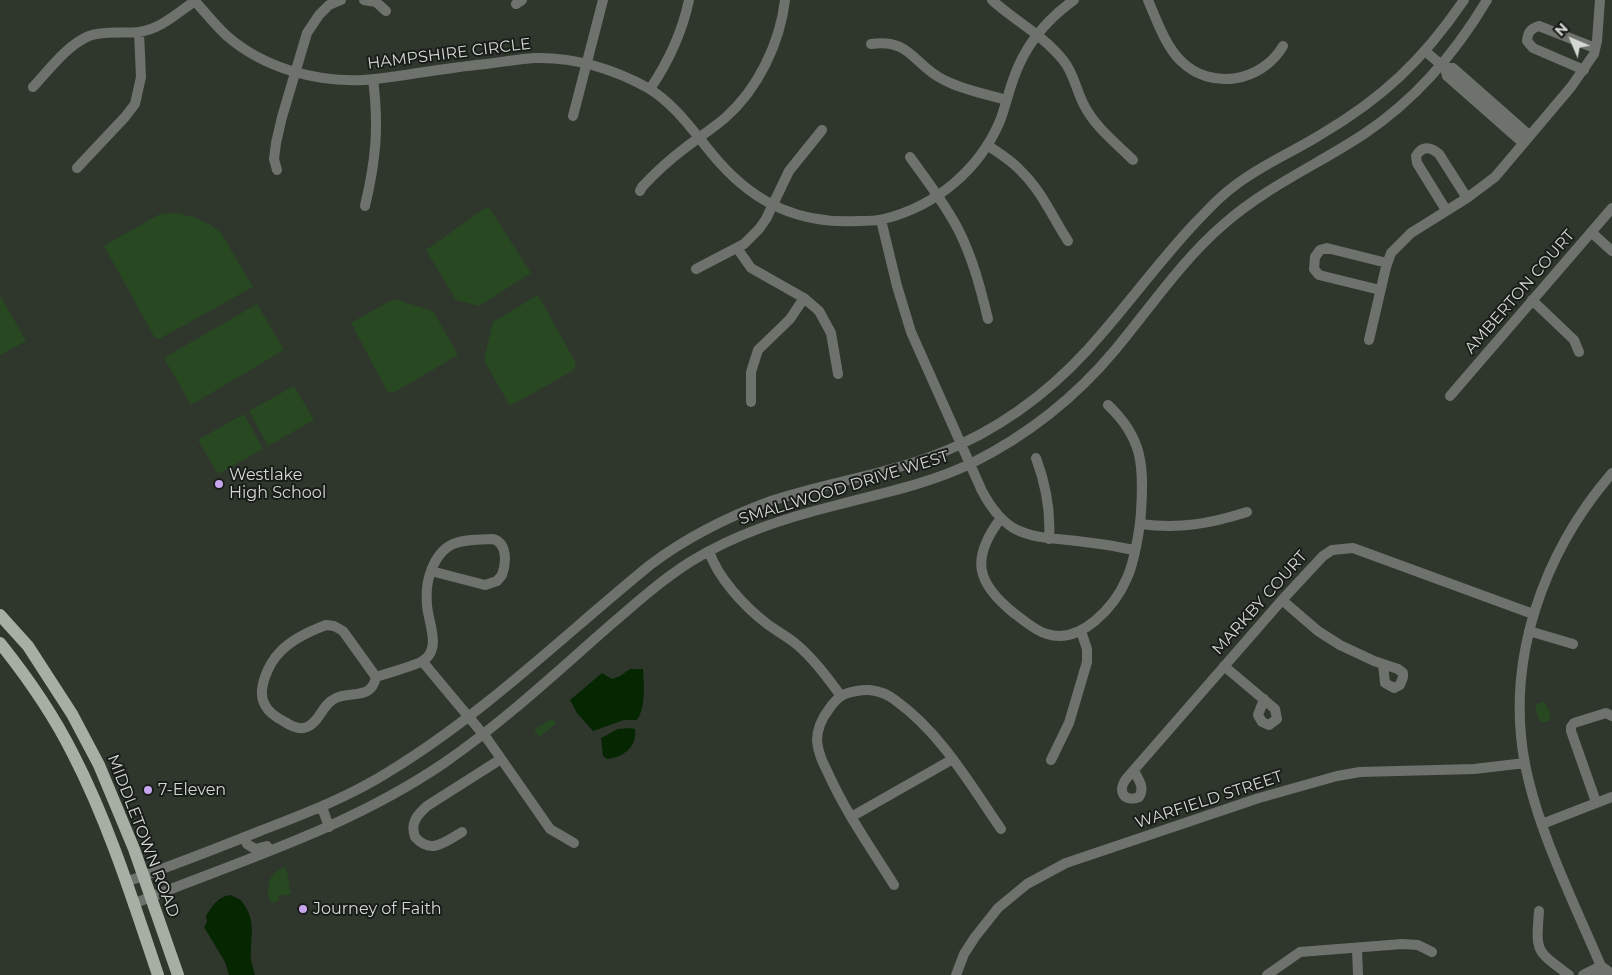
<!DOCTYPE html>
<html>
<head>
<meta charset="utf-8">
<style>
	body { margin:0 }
	#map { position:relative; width:1612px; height:975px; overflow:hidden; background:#2f372d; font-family:Montserrat,sans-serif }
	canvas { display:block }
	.north { position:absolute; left:1547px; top:15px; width:50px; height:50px; -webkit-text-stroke:4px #191d19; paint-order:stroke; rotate:315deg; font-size:14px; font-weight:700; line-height:20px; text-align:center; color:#d3d9d2 }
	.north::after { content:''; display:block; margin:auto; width:18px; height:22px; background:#d3d9d2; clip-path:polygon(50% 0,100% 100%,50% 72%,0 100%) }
</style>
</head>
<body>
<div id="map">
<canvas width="1612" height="975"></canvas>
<div class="north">N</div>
</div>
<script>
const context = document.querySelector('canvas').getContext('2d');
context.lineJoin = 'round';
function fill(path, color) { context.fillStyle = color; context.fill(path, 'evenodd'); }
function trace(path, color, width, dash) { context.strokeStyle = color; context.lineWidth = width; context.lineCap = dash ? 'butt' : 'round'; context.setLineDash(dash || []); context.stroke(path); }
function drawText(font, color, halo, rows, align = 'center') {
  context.font = font + ' Montserrat,sans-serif'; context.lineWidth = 4; context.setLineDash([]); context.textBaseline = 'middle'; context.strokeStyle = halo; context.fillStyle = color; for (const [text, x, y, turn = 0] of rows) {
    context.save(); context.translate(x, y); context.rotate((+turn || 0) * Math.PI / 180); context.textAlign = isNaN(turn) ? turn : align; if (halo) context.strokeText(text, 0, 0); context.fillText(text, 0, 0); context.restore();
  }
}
fill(new Path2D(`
	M485,208L490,209L531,273L479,306L456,300L426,250Z
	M177,213L193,217L209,224L221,233L253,287L161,338H155L104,246L160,214Z
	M0,295L26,341L0,355Z
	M538,295L576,363L574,370L510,406L484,360L493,322Z
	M394,299L433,311L458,355L393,393L387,391L351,323Z
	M257,304L284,350L191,405L164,358Z
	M294,386L314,420L268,446L249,411Z
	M244,414L263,449L218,474L198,440Z
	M1543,702L1546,704L1551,717L1549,721L1542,722L1539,720L1535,706L1537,704Z
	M552,718L556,724L539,737L534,730Z
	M286,867L291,894L278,896L279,901L271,903C264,887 269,872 286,867Z`), '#274821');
fill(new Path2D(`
	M630,669H643C644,684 646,707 637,720H624L593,731L577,713L570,700L602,673L612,679L620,676Z
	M630,728L635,729C638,746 623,758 607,759L603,756L601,738L618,729Z
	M231,895C235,898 240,898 243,903C257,921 250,939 251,960C252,965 254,970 255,975H229L225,962L204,927L207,922L206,916C212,906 218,896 231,895Z`), '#062602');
trace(new Path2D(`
	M194,0C205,12 215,25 227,36C264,68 315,82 363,80C381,79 399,76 417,73C440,70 463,66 486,64C502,62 519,59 535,58C574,57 614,69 648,88C678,106 697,137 719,162C757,205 801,224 858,221C866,221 876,221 884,219C936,206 979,170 1000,121C1005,108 1008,94 1013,80C1024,47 1046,20 1074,0
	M364,0L376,2L386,11
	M992,0C1015,21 1043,35 1063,60C1074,73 1076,90 1084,105C1095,127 1116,143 1133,160
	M1148,0C1156,19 1166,47 1181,61C1211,91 1262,82 1283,46
	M516,4L522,0
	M871,44C911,38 914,66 944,80C963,90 986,94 1006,100
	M1425,51L1445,68L1447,76L1523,143
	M1445,68H1453L1529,135
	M1584,70L1533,48L1527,41C1528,32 1530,29 1539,26L1595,48
	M33,87C49,70 67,45 89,36C106,30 122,34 139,32C161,29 177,13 195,1
	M650,89C669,61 682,33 689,0
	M573,116L603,0
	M987,145C999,153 1011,160 1021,171C1041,190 1053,218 1068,241
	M910,157C927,181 946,205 959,231C973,259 981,290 988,319
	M77,168L125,117L135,104L141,77L139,32
	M277,170L274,159L276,143L282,117L307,33L319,15L329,5L341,0
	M640,191L642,187C655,173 669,160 685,148C698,138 712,129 725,118C758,89 780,43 785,0
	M365,206C376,160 379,126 373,79
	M1446,210L1417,163L1416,156C1422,146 1430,146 1439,154L1467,198
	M881,220L897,286L911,332L982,491C1007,538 1029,536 1077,541C1096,543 1115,546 1134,550
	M1591,232L1612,251
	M737,248L751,268L804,298L819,311L831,333L838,374
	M696,269L744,244L759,229L766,219L789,171L822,130
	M1380,290L1319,275L1314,269L1315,257L1320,250L1327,248L1387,263
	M1532,300L1574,340L1579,352
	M1369,340L1386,267L1391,253L1411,233L1467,198L1495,177L1571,87L1594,54L1597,41L1600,0
	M1450,396L1612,208
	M751,402V372L758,350L790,319L804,298
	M1036,458C1046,485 1051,510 1049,539
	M1001,518C970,559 976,583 1015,614C1025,621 1035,631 1047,634C1081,645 1115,606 1127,578C1134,563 1140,529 1141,512C1144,466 1143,438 1108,405
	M1140,524C1180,529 1209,524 1247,512
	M493,539C508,543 506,564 502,575L497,581L485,585L431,571C443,538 464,540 493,539Z
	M709,551C717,577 745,607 766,623C775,630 786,636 795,643C813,658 827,677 841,696
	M1282,600L1318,631L1340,645L1374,661L1398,669L1403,673V677L1400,685L1394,688L1385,683L1383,664
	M326,625L334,626L343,631L376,677C371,700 353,691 336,698C322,704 320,722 307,727C300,730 291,726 285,722C277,718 269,713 265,705C256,690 269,663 280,652C292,639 310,631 326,625Z
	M1529,631L1573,644
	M422,661L488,740L550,829L574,843
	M1224,666L1275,709L1277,719L1269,725L1262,722L1258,715L1264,699
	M376,677C391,672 407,668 421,662C443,650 428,623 427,605C426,593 427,581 431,571
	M1051,760L1069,723L1087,662V649L1081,631
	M1134,771C1139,780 1145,788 1139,797C1124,803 1117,791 1126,779L1282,600L1323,556L1332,550L1353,548L1533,614
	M1596,802L1571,731V727L1574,723L1606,713L1612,716
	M322,807L329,827
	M851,817L953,759
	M1542,824L1612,797
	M462,832C445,842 431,855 415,837C410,823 417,815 427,806L501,759
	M244,837L247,844L255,849L267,846
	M126,882C171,866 215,849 260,831C304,814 349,797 390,771C485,713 564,635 650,565C687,537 727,517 771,501C834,480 901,473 961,444C1017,418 1065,378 1104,331C1135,295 1163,257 1196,222C1208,210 1219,197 1233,187C1259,166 1291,153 1320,135C1383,98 1423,60 1464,0
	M894,885C871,848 846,813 828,773C823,763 818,753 817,741C817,730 822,718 829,709C833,703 838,697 845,694C864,688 879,688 895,700C941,733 970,784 1001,829
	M133,904C241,860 347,829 444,763C499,725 549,679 599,635C628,610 657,583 690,562C735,534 785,518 837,505C882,493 929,484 972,463C1028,435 1075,398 1115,350C1150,308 1182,260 1224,224C1266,187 1317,165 1364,134C1415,100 1456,52 1487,0
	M1539,911C1536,952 1535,950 1569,975
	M1357,948L1358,975
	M1601,966L1612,974
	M956,975L964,954L975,937L998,908L1027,884L1066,863L1259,798L1337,776L1360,772L1474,769L1525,763
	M1267,975L1300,952L1402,944L1418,945L1432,952
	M1583,975L1601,966
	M1600,975L1601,966C1574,903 1538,831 1525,764C1505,659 1544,552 1612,473`), '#6e726d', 10);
trace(new Path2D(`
	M0,615L28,646L72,714L99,765L134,849L178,975
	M0,643C28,678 53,714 73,754C109,824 133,901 158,975`), '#a7afa5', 12);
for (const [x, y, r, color] of [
	[219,484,5,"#c7a6ef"],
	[148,790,5,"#c7a6ef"],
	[303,909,5,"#c7a6ef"]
]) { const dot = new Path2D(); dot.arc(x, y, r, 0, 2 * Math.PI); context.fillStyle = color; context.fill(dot); trace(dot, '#191d19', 2); }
drawText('16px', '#d3d9d2', '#191d19', [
	["HAMPSHIRE CIRCLE",449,54,-7],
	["AMBERTON COURT",1520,292,-49],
	["SMALLWOOD DRIVE WEST",844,488,-17],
	["MARKBY COURT",1260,603,-48],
	["WARFIELD STREET",1209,800,-18],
	["MIDDLETOWN ROAD",143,836,69]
]);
drawText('16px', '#d3d9d2', '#191d19', [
	["Westlake",229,475],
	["High School",229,493],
	["7-Eleven",158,790],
	["Journey of Faith",313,909]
], 'left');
</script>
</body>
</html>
